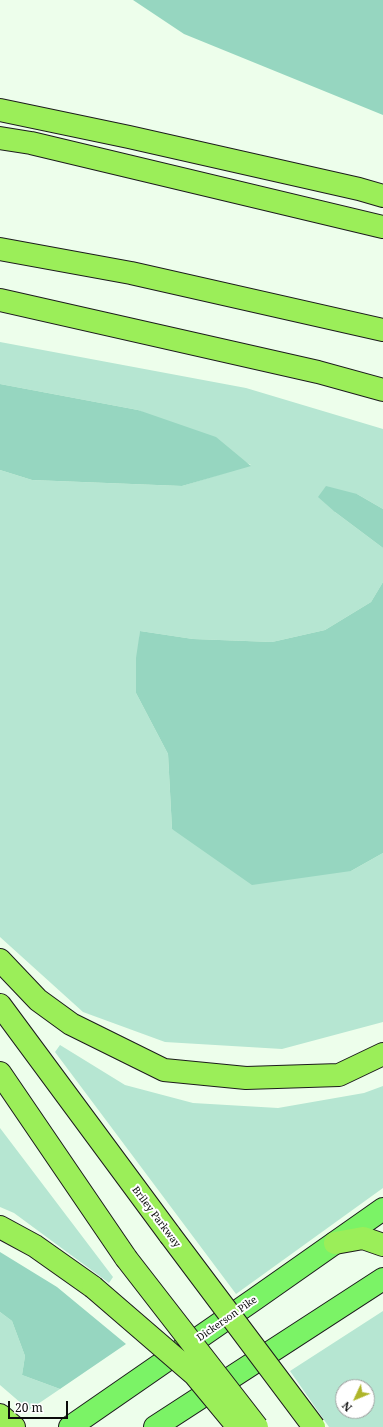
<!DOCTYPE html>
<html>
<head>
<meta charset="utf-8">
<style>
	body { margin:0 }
	#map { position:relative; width:383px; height:1427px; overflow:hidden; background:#edfeeb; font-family:"Noto Serif",serif }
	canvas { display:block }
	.north { position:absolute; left:335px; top:1379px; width:40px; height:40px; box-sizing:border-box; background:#fff; border:1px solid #9d9d9d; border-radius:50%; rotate:226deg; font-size:11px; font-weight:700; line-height:16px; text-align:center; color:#0b0b0b }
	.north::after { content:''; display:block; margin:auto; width:14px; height:18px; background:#aeb52a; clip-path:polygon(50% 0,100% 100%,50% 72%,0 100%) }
	.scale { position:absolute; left:8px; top:1401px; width:60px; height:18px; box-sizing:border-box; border:2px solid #0b0b0b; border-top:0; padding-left:5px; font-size:12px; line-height:14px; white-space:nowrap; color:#0b0b0b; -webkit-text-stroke:3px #fff; paint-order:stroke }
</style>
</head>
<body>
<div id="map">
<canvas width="383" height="1427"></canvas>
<div class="north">N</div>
<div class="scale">20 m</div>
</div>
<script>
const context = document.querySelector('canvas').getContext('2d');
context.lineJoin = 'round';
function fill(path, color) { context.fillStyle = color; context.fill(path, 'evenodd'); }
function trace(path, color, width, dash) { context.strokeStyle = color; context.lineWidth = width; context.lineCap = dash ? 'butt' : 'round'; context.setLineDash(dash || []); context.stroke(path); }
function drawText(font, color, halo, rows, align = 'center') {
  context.font = font + ' "Noto Serif",serif'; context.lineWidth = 4; context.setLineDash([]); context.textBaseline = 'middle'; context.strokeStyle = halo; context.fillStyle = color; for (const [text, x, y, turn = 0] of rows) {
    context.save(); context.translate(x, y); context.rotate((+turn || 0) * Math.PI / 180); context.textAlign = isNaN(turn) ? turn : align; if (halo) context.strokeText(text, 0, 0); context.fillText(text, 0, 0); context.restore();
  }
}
fill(new Path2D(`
	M0,342L246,388L383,429V509L357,494L335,512L383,548V582L371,602L325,630L272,642L193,639L140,631L136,693L168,754L172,829L351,871L383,853V1022L282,1049L165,1042L83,1012L0,937V470L32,480L182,486L251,465L138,410L0,384Z
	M60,1045L125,1085L193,1103L278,1108L364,1093L383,1086V1188L236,1294L55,1052Z
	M0,1128L113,1277L109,1283L14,1213L0,1207Z
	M383,1311V1427H329L290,1371ZM343,1387H367V1411H343Z
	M0,1312L12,1321L25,1356L22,1375L60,1389L29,1410L0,1385Z`), '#b6e6d2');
fill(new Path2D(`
	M133,0H383V115L184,34Z
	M0,384L138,410L216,437L251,466L182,486L32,480L0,470Z
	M326,486L357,494L383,509V548L335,512L318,497Z
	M383,582V853L351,871L252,885L172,829L168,754L136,693V658L140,631L193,639L272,642L325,630L371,602Z
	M0,1252L57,1287L126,1344L60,1389L22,1375L25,1356L12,1321L0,1312Z`), '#96d6c0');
const major = new Path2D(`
	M70,1427L255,1299L383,1209
	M155,1427L383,1279`);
const highway = new Path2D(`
	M0,110L129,137L359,189L383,196
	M0,138L31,143L383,227
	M0,249L131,273L383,330
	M0,300L318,372L383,390
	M0,960L38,1000L71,1024L164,1070L246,1078L339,1075L383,1054
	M0,1005L170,1235
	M0,1073L126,1258
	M0,1227L35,1246L93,1287
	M335,1243L363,1238L383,1245
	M0,1415L14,1427`);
trace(major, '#1c1c1c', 24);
trace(highway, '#1c1c1c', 24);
trace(major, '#7bf366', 22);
trace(highway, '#9bee59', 22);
const highwayBridge = new Path2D(`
	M170,1235L314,1427
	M126,1258L257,1427
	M93,1287L195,1375L238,1427`);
trace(highwayBridge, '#1c1c1c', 24, []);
trace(highwayBridge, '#9bee59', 22);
drawText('10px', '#0b0b0b', '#fff', [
	["Briley Parkway",156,1217,53],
	["Dickerson Pike",227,1319,-35]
]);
</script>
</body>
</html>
